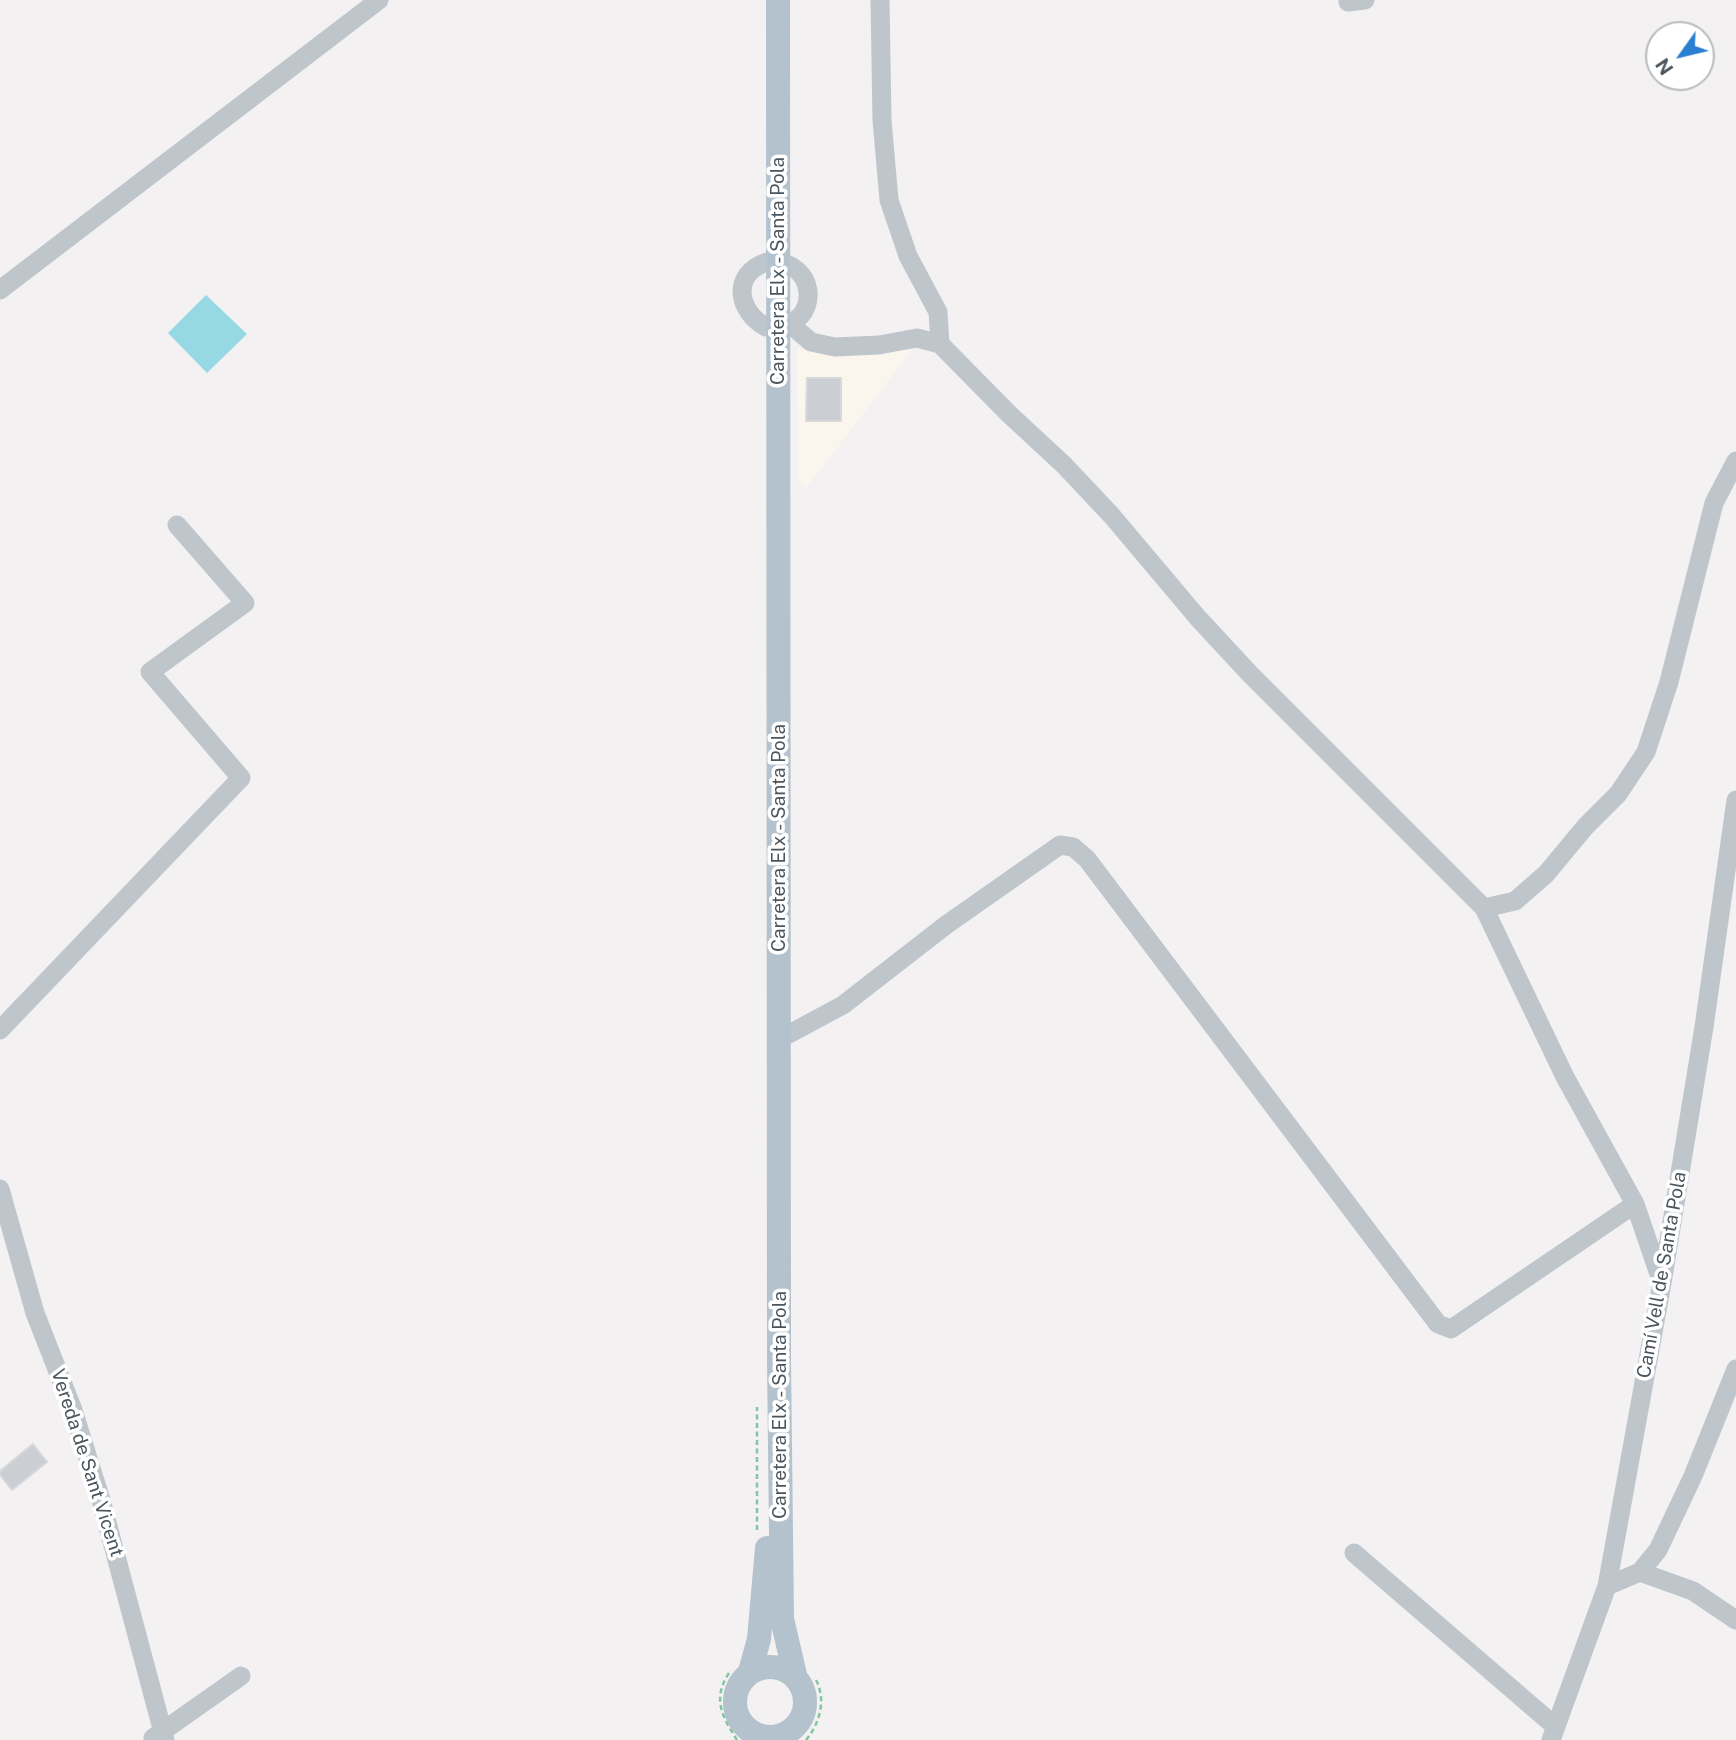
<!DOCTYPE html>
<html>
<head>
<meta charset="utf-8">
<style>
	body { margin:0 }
	#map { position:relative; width:1736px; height:1740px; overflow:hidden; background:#f3f1f1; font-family:"Public Sans",sans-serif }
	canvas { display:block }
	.north { position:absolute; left:1645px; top:21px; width:70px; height:70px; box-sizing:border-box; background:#fff; border:2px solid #b7bbbe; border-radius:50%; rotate:236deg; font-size:19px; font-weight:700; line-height:28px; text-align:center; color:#4b555d }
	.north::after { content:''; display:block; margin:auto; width:24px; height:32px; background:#2b7fd3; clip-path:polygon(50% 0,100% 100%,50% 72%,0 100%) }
</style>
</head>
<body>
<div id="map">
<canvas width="1736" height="1740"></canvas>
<div class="north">N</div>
</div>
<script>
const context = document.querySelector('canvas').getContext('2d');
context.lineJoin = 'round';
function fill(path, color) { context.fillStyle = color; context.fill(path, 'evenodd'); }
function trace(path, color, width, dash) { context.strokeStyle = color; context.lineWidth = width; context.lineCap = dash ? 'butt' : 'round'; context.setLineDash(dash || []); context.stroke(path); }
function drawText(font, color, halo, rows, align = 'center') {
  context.font = font + ' "Public Sans",sans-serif'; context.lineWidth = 7; context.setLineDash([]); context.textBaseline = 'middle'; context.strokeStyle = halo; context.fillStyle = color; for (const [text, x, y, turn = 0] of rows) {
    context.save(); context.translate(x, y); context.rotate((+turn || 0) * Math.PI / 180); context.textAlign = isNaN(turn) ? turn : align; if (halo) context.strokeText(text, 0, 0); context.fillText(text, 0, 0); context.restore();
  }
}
fill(new Path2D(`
	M797,349L912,350L807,487L798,481Z`), '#fbf6ed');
fill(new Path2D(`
	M206,295L247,334L207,373L168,333Z`), '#96d9e4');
const building = new Path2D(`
	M807,378H841V421H806Z
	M33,1444L47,1462L12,1490L0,1475V1471Z`);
fill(building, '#cbced3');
trace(building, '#d6d8dc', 2);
trace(new Path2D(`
	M757,1530V1407
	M729,1673C712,1699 722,1716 737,1740
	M806,1740C820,1723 827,1699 815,1678`), '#80c79f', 2.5, [5, 3.5]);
trace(new Path2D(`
	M880,0L882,120L889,200L908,256L938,312L940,344
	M1348,2L1365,0
	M0,290L379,0
	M790,324L811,342L835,347L879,345L917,338L940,344L1009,414L1064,465L1112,516L1198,618L1250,674L1484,908L1565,1077L1635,1204L1662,1283
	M778,326C817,324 819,269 779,262
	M766,327C737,311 731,274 767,262
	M1484,908L1515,901L1546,874L1585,827L1618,794L1646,752L1669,682L1714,503L1736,461
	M0,1030L241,778L150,672L245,603L177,525
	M779,1035L789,1034L843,1005L946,925L1060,845L1073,847L1087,859L1438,1324L1451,1329L1635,1204
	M0,1189L35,1313L73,1410L101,1500L165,1740
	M1354,1553L1556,1727
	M1640,1572L1693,1591L1736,1620
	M1607,1586L1640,1572L1658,1550L1693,1476L1736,1369
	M153,1738L241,1676
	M1551,1740L1607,1586L1662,1283L1704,1027L1736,800`), '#bec6cc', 19);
trace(new Path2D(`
	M778,0L779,1361L782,1619L795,1675
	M735 1702a35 35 0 1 1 70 0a35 35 0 1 1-70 0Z
	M750,1672L759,1639L767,1548`), '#b4c2cd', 24);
drawText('19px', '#4b555d', '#fff', [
	["Carretera Elx - Santa Pola",778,271,-90],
	["Carretera Elx - Santa Pola",779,838,-90],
	["Camí Vell de Santa Pola",1662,1275,-80],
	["Carretera Elx - Santa Pola",780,1405,-90],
	["Vereda de Sant Vicent",87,1463,72]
]);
</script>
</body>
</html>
